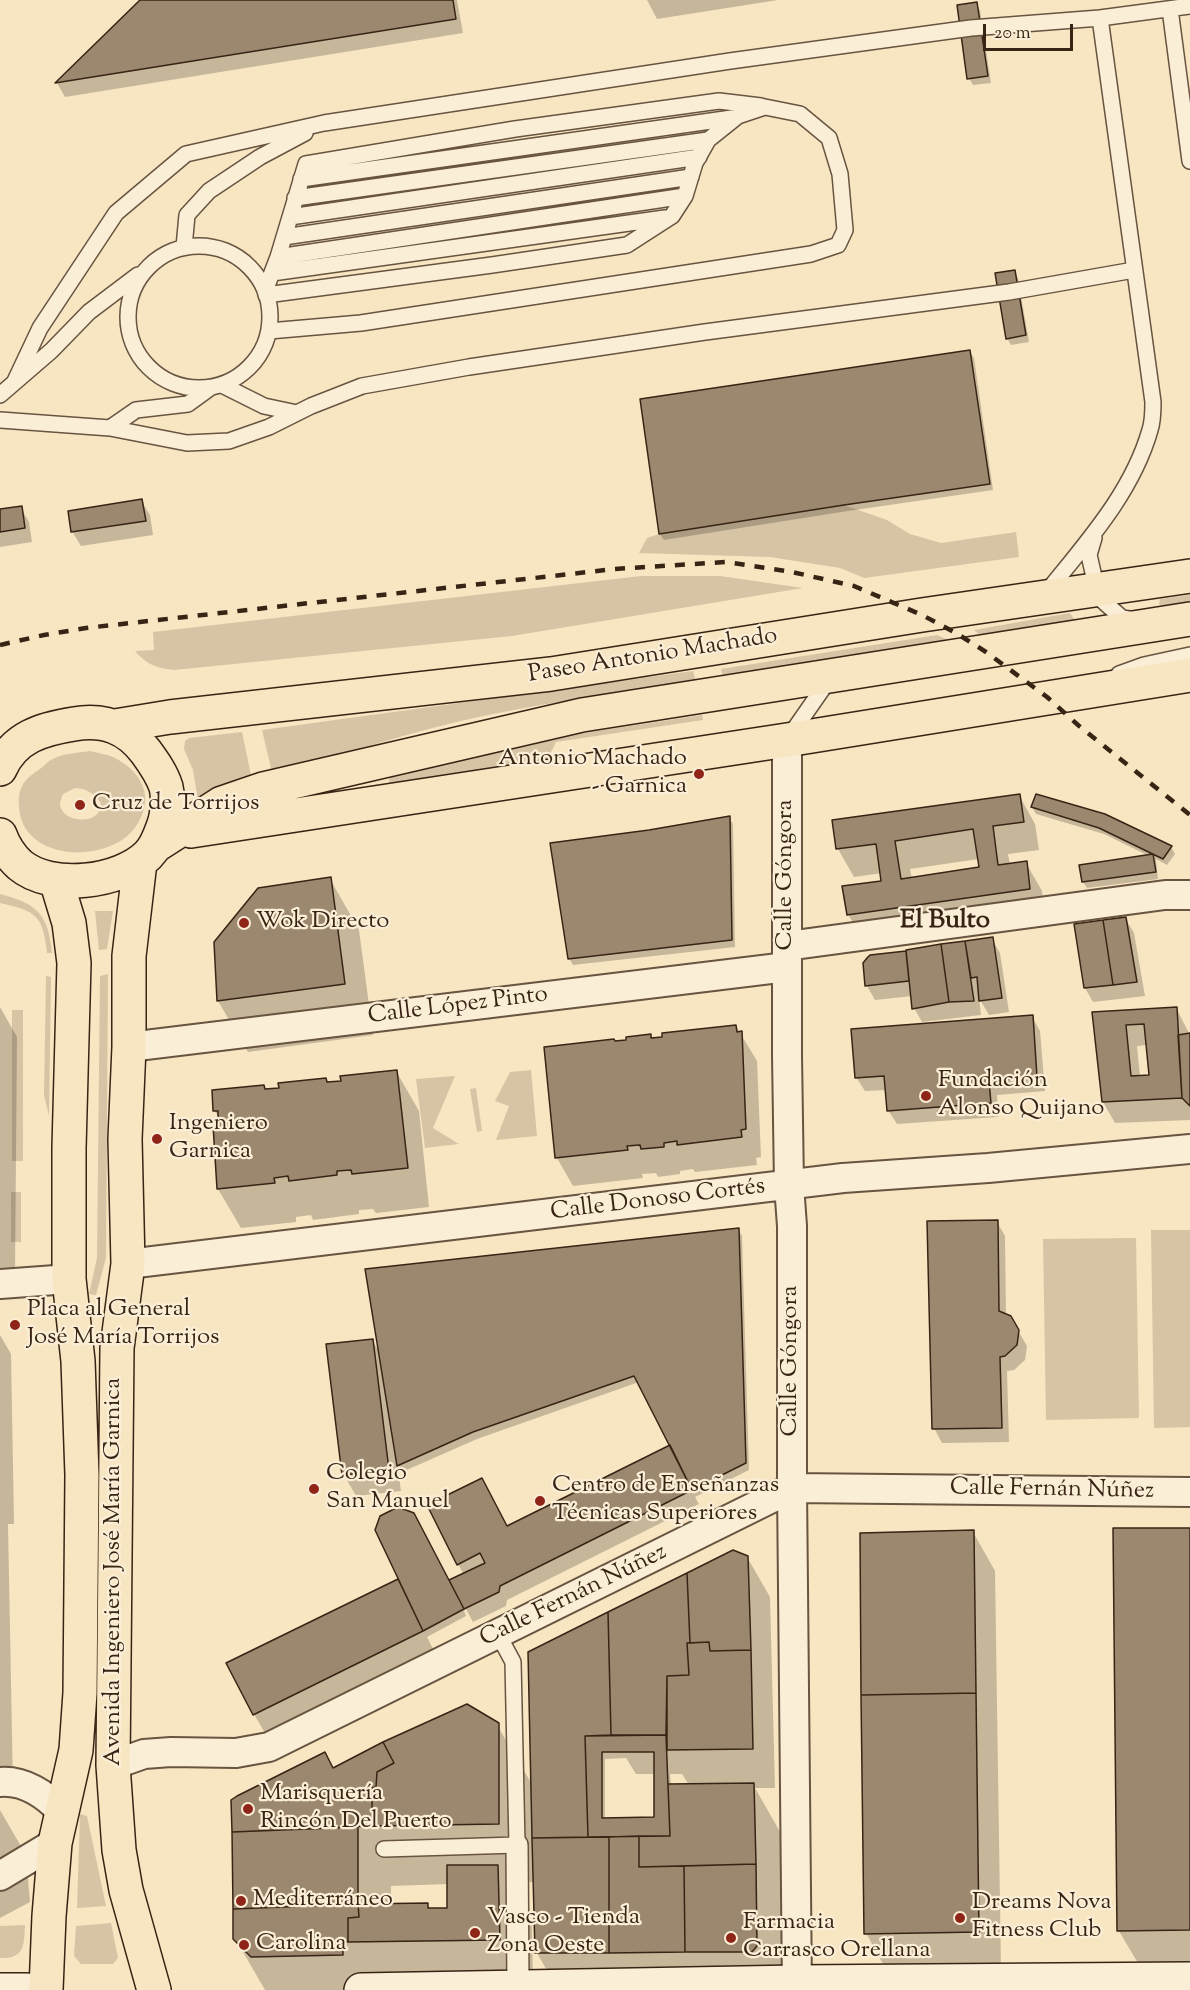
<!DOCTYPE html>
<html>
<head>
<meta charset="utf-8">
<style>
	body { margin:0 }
	#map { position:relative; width:1190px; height:1990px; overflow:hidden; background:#f8e5c2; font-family:"Sorts Mill Goudy",serif }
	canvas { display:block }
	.scale { position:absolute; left:983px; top:24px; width:90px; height:27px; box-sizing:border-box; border:3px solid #382414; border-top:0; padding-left:8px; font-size:18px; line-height:21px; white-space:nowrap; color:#382414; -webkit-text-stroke:4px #faeed7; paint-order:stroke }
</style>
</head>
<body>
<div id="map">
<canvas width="1190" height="1990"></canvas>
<div class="scale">20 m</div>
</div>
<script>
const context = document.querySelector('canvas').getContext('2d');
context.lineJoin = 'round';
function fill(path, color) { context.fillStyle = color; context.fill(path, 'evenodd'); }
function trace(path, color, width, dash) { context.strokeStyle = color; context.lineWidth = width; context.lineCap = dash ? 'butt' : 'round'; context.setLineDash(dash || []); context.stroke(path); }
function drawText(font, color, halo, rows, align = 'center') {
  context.font = font + ' "Sorts Mill Goudy",serif'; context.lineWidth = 4.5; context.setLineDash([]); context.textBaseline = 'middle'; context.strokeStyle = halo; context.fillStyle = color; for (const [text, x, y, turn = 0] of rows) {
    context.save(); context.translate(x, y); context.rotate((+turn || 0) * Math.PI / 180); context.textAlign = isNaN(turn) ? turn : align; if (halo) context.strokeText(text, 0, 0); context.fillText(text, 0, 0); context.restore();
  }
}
fill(new Path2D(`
	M844,505L887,520L910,534L941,543L1016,532L1019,557L864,578L840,568L770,557L639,553L647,538L659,534Z
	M641,576H720L803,588L512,636L174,670C157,668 147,665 135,651L154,650L153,632Z
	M1190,595V603L1163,607L1159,604L1160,599Z
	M1070,613L1074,619L1070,623L981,636L974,630Z
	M937,635L952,642L723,676L721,669Z
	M693,671L696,681C626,692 557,701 488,715C415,730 344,753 273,777L262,730Z
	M702,715L703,720L556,742L545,764L390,785L389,779L397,772L545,739Z
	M242,732L253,785L198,800L193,770L184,749L185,741L189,738Z
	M90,751C97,753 106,754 113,757C140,770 155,795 138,823C128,840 112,847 93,851C61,857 20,844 19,806C18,797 20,787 26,780C30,776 35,772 40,769C45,765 49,760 55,758C66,753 78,753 90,751ZM75,788C88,789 93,793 101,803C100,806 100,810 98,813C89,825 60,820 60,803C60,802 63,794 63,794Z
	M0,894C37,904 48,913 52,953H47C43,915 36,911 0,903Z
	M95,911H113L107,949L99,950Z
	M108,974L106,1258L96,1295L89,1294L97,1258L100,976Z
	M46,976L51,977L49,1116L44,1095Z
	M12,1010H23V1161H12Z
	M531,1070L537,1136L496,1140L509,1106L495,1101L510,1072Z
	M455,1076L433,1128L459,1144L425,1148L416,1079Z
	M476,1088L482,1131L477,1132L470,1089Z
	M11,1192H21V1242H11Z
	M1151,1230H1190V1427L1154,1428Z
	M1136,1238L1139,1418L1046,1420L1043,1239Z
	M80,1814L87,1816L106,1906L77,1908Z
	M111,1923L118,1958L113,1964H81L74,1956L76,1926Z
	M25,1925C24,1945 25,1959 0,1958V1926Z`), '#d7c4a4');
fill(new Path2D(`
	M143,0H457L463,33L65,97L57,83Z
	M647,0H778L657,19Z
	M976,4L980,10L991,83L973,85L969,78Z
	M1014,272L1018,279L1029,342L1011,345L1007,338Z
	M970,352L974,358L993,490L848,511L664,540L660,534Z
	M141,501L150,515L153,535L81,546L72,531Z
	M21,508L29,522L32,542L0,547V511Z
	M1019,795L1035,824L1039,850L1008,854L1010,865L1026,863L1042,891L1045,917L864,942L848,914L883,882L882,873L854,877L838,849ZM979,859L980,869L912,879L910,869Z
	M1032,807L1171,847L1175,854L1167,865L1156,859L1158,879L1087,888L1083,882L1149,856L1104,834L1036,814Z
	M729,818L733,824L735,947L573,965L569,958L551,845Z
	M330,879L359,930L373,1035L248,1052L218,1001L216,943Z
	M1125,918L1134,933L1145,996L1093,1002L1085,988Z
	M992,939L1000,953L1009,1012L989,1015L979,998L981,1015L922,1022L914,1008L912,996L875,1000L867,986L865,964L871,956Z
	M0,1007L17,1037L15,1274H0Z
	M1176,1008L1190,1035V1120L1115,1123L1103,1102L1094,1013ZM1147,1045L1150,1076L1140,1077L1137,1046Z
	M1032,1017L1040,1031L1045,1091L997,1095L998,1117L897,1124L888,1110L887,1090L865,1091L856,1077Z
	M736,1026L757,1061L761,1157L756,1158L757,1165L695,1172L693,1169L680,1171V1174L658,1177L656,1173L642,1174L643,1178L573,1186L557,1158L615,1043Z
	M396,1071L419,1111L429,1207L376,1213L373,1209L359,1210V1214L313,1220L311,1215L296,1217V1222L241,1228L218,1189L220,1126V1119L214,1110L266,1091L326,1079L328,1083Z
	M997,1222L1005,1236L1006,1316L1010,1317L1027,1346L1025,1360L1014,1370L1007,1371L1009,1442L942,1443L934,1428Z
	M738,1229L742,1236L749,1470L695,1497L699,1504L507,1600L506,1606L473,1622L466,1609L464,1611L466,1616L427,1637L438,1659L270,1742L254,1714L404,1593L449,1582L464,1575L458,1564L508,1527L671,1446L639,1382L477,1439L402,1472L397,1463L401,1491L356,1496L344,1475L328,1345L372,1340L380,1353Z
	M0,1335L11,1354L14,1524H8L13,1788L0,1789Z
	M1190,1529V1970H1142L1119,1931Z
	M973,1532L995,1571L1001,1971L888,1973L866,1933Z
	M747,1557L770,1597L775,1788H755L787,1844L790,1990H558L537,1953L535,1882L507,1883L532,1925L533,1990H265L235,1938L232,1801L333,1769L497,1725L533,1786ZM626,1758L636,1774H655V1818L605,1819V1759ZM670,1774H682L689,1785H671ZM677,1834V1837L535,1840V1837ZM448,1884L449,1909L430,1910L427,1904L391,1905V1886Z
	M0,1810L26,1855L30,1902L0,1918Z`), '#0003');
const building = new Path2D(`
	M140,0H453L456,19L55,83Z
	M977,2L988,76L967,79L957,5Z
	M1015,270L1026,335L1006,339L995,273Z
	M970,350L990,484L844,505L659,534L640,399Z
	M142,499L146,521L71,532L68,511Z
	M22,506L25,528L0,532V509Z
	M1020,794L1024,822L993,826L998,865L1027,861L1030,889L847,915L842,886L881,881L876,844L836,849L832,820ZM973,829L979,867L901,879L895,841Z
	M1036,794L1105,814L1172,846L1163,859L1099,828L1031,807Z
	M730,816L732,940L568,959L550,843L649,830Z
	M1153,854L1156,872L1082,882L1079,865Z
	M331,877L345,984L217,1001L214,942L258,888Z
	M1126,917L1137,982L1113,985L1103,920Z
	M1103,920L1113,985L1084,988L1074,924Z
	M993,937L1002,998L979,1001L977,977L971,978L965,941Z
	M965,941L974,1001L949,1002L941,944Z
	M941,944L949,1002L912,1009L906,950Z
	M906,951L909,981L865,986L863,963L867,958L870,955Z
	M1177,1007L1182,1098L1102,1102L1092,1012ZM1144,1024L1149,1075L1131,1076L1126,1025Z
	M1033,1015L1037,1077L989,1081L991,1103L887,1111L884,1076L855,1078L851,1029Z
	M736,1025L737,1032L742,1031L746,1129L741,1130L742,1137L677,1145V1141L664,1143V1147L641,1149L640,1145L627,1146L628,1150L555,1158L544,1047L614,1039L615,1041L626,1040V1037L651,1034V1038L662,1037V1033Z
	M1190,1033V1106L1182,1098L1178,1035Z
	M397,1070L408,1168L352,1174L351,1170L337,1171V1175L289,1181L288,1176L274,1178L275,1183L217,1189L213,1125L218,1124V1111H213L212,1090L264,1085L265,1089L279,1088L278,1083L326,1078L327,1082L341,1081L340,1076Z
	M998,1220L999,1311L1011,1316L1019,1330L1017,1345L1005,1356L1000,1357L1002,1428L932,1429L927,1221Z
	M739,1228L746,1463L692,1490L634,1376L473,1432L397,1466L365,1269Z
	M373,1339L389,1470L342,1475L326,1344Z
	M670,1445L692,1490L500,1586L499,1592L464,1609L449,1580L485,1563L480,1553L457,1565L427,1505L482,1478L507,1526Z
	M398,1507L414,1513L464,1609L423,1631L375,1530L380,1516Z
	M1113,1528H1190V1930L1117,1931Z
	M974,1530L976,1693L861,1695L860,1533Z
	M733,1550L748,1556L751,1650L710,1651L709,1642L690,1643L687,1573Z
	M687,1573L690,1643H687L689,1675L667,1676L666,1735H611L608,1612Z
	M398,1579L423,1631L253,1715L226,1663Z
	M608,1612L611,1735L585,1736L588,1837L532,1838L528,1652Z
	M709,1642L710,1651L751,1650L753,1749L667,1750V1676L689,1675L687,1643Z
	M976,1693L979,1932L864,1934L861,1695Z
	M467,1704L499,1723V1824L372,1826V1788L376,1787L377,1772L394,1763L383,1742Z
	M666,1735L670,1836L588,1837L585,1736ZM602,1752H654V1817L602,1818Z
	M383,1742L394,1763L377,1772L376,1787L372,1788V1826L232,1832L231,1800L237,1796L325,1752L333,1768Z
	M754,1783L756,1864L639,1867V1836H670L668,1784Z
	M358,1827V1904L233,1909L232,1832Z
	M639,1836V1867L684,1866L685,1952L609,1953V1837Z
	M609,1837V1953H535L532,1838Z
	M756,1864L757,1946L752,1952H685L684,1866Z
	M447,1865H498L500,1940L348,1942V1918L359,1917L358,1904L428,1903V1908H447Z
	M358,1904L359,1917L348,1918V1942L343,1941V1955L251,1957L233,1939V1909Z`);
fill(building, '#9c886e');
trace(building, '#382414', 1.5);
const service = new Path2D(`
	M1170,9L1190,161
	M301,179L732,118
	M295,198L708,140
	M290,217L699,157
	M284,237L691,177
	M128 317a71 71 0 1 1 142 0a71 71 0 1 1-142 0Z
	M184,247L187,215L209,191L260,157L305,133
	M278,257L685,196
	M272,273L665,218
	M265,291L278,257L306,164L515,129L719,101L761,106
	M266,295L492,265L627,245L672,216L685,196L695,163L708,140L738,116L765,107L800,114L829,138L840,174L845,230L838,245L811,254L361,323L269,331
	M15,381L40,328L116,213L186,154L324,123L730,61L971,28L1100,18
	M222,385L264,406L297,413
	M0,395L51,351L89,312L138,275
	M0,420L110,428L187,443L229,441L269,427L311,406L362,386L469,367L705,332L1009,292L1134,270
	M110,428L136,410L188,404L210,388
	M1094,538L1089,555L1097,590L1103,601L1122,618L1136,620
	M1046,593C1086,543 1132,493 1150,430C1153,421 1153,411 1153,402L1100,18L1190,6
	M1119,674L1144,665L1190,655
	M789,737L830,678
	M384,1849L517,1845L513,1662L498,1634`);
const pedestrian = new Path2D(`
	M517,1845L518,1986`);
const minor = new Path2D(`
	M787,740V1055L789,1185L792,1226V1488L797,1990
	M787,946L1165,895H1190
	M129,1047L787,967
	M128,1264L843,1178L988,1168L1190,1149
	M0,1284L69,1279
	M113,1765L144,1754L171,1752L236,1753L269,1747L792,1488L1190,1492
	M0,1782C24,1780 46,1795 62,1812
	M0,1876L55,1843`);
const secondary = new Path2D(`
	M0,1990H27
	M361,1990L797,1982L1190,1979`);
const primary = new Path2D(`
	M115,726L170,717L551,674L922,615L1190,576
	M0,769C14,737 42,729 74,724C104,719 127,727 146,752C154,763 162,774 166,787C169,799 167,817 163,827C159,838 156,847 148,855C120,883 51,891 20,865C11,857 4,846 0,835
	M191,831L787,740L1190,675
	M155,846L222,803L263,789L582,715L1190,619
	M140,862L129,956V1047L125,1139L128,1264L117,1348L113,1765L119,1850L126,1890L154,1990
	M46,1990L49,1916L55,1843L76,1750L80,1693L82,1475L78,1361L69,1279V1148L74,963L69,923L56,880`);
trace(service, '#685440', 18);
trace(pedestrian, '#685440', 24);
trace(minor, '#685440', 32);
trace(secondary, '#382414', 36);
trace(primary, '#382414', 36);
trace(service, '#faeed7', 15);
trace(pedestrian, '#faeed7', 21);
trace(minor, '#faeed7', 28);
trace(secondary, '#faeed7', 33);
trace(primary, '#f8e5c2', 33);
trace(new Path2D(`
	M0,645L44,635L86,628L615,569L726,562L792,572L854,586L922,615L956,633L986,652L1047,697L1078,725L1190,815`), '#382414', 4.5, [10, 10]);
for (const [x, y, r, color] of [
	[699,774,6,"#8f2418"],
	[80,805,6,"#8f2418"],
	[244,923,6,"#8f2418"],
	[926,1096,6,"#8f2418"],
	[157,1139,6,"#8f2418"],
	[15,1325,6,"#8f2418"],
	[314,1489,6,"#8f2418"],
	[540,1501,6,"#8f2418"],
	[248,1809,6,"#8f2418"],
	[241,1901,6,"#8f2418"],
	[960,1918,6,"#8f2418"],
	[475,1933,6,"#8f2418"],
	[731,1938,6,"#8f2418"],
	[244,1945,6,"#8f2418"]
]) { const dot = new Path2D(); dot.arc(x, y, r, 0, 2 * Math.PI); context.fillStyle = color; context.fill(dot); trace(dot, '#faeed7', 2); }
drawText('24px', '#382414', '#faeed7', [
	["Paseo Antonio Machado",653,657,-9],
	["Calle Góngora",787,875,-90],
	["Calle López Pinto",458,1007,-7],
	["Calle Donoso Cortés",658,1201,-7],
	["Calle Góngora",792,1361,-90],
	["Calle Fernán Núñez",1052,1491,1],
	["Avenida Ingeniero José María Garnica",115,1572,-90],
	["Calle Fernán Núñez",574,1597,-26]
]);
drawText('24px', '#382414', '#faeed7', [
	["Antonio Machado",687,760,"right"],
	["- Garnica",687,788,"right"],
	["Cruz de Torrijos",92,805],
	["Wok Directo",256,923],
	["Fundación",938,1082],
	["Alonso Quijano",938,1110],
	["Ingeniero",169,1125],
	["Garnica",169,1153],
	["Placa al General",27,1311],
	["José María Torrijos",27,1339],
	["Colegio",326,1475],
	["San Manuel",326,1503],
	["Centro de Enseñanzas",552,1487],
	["Técnicas Superiores",552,1515],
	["Marisquería",260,1795],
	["Rincón Del Puerto",260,1823],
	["Mediterráneo",253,1901],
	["Dreams Nova",972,1904],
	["Fitness Club",972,1932],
	["Vasco - Tienda",487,1919],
	["Zona Oeste",487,1947],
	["Farmacia",743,1924],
	["Carrasco Orellana",743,1952],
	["Carolina",256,1945]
], 'left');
drawText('bold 26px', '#382414', '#faeed7', [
	["El Bulto",945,923]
]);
</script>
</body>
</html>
